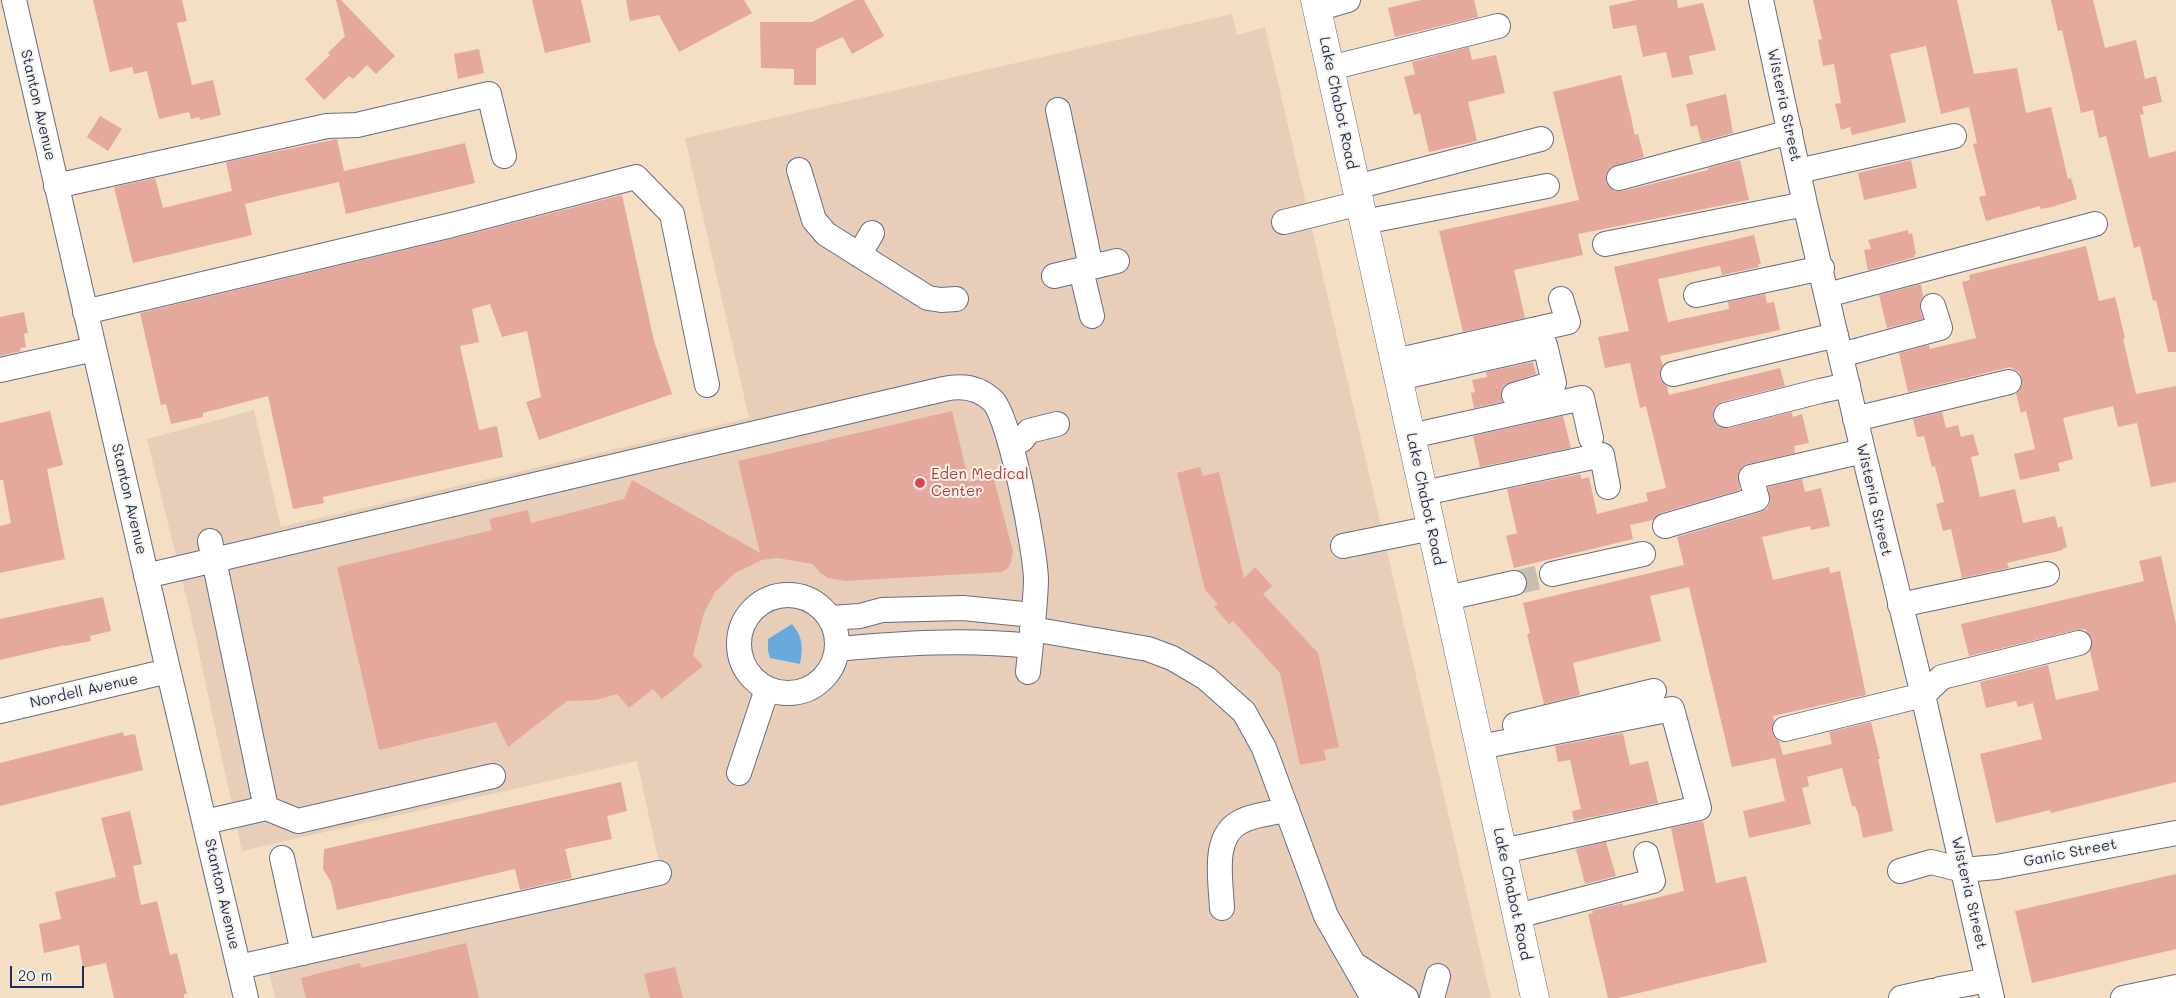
<!DOCTYPE html>
<html>
<head>
<meta charset="utf-8">
<style>
	body { margin:0 }
	#map { position:relative; width:2176px; height:998px; overflow:hidden; background:#f4dfc5; font-family:Mali,sans-serif }
	canvas { display:block }
	.scale { position:absolute; left:10px; top:966px; width:74px; height:22px; box-sizing:border-box; border:2px solid #1b2f5e; border-top:0; padding-left:6px; font-size:15px; line-height:18px; white-space:nowrap; color:#1b2f5e; -webkit-text-stroke:4px #f7f3e8; paint-order:stroke }
</style>
</head>
<body>
<div id="map">
<canvas width="2176" height="998"></canvas>
<div class="scale">20 m</div>
</div>
<script>
const context = document.querySelector('canvas').getContext('2d');
context.lineJoin = 'round';
function fill(path, color) { context.fillStyle = color; context.fill(path, 'evenodd'); }
function trace(path, color, width, dash) { context.strokeStyle = color; context.lineWidth = width; context.lineCap = dash ? 'butt' : 'round'; context.setLineDash(dash || []); context.stroke(path); }
function drawText(font, color, halo, rows, align = 'center') {
  context.font = font + ' Mali,sans-serif'; context.lineWidth = 4; context.setLineDash([]); context.textBaseline = 'middle'; context.strokeStyle = halo; context.fillStyle = color; for (const [text, x, y, turn = 0] of rows) {
    context.save(); context.translate(x, y); context.rotate((+turn || 0) * Math.PI / 180); context.textAlign = isNaN(turn) ? turn : align; if (halo) context.strokeText(text, 0, 0); context.fillText(text, 0, 0); context.restore();
  }
}
fill(new Path2D(`
	M1232,14L1237,35L1265,27L1491,998H275L268,968L664,886L637,761L242,851L190,612L147,439L254,410L281,527L749,418L685,138Z`), '#e8ceb9');
fill(new Path2D(`
	M792,624C803,637 803,648 800,664L770,658L768,651V639Z`), '#69aadd');
fill(new Path2D(`
	M93,0H182L187,21L177,23L192,85L213,80L221,115L200,120L199,117L191,119L189,112L159,119L147,71L134,74L132,67L110,72Z
	M336,0H341L395,56L376,74L367,65L353,79L349,76L324,100L305,79L330,55L328,53L345,36Z
	M532,0H581L591,42L545,53Z
	M626,0H744L752,13L679,52L659,15L630,21Z
	M855,0H864L884,36L852,54L843,37L816,49V85H794V69L761,68L760,22H812Z
	M1421,0H1474L1478,17L1395,37L1388,8Z
	M1637,0H1677L1678,8L1703,3L1716,50L1689,56L1693,74L1672,78L1666,52L1643,57L1636,25L1613,29L1609,6Z
	M1813,0H1957L1974,74L2017,68L2026,113L2051,107L2068,179L2071,178L2077,199L2052,207L2041,209L2040,206L1986,221L1979,197L1986,195L1973,144L1977,143L1969,107L1941,114L1926,46L1890,54L1906,122L1852,135L1850,127L1841,130L1835,104L1841,103L1834,64L1823,66L1818,40L1822,39Z
	M2051,0H2093L2105,48L2136,40L2145,79L2156,76L2162,102L2142,107L2144,114L2140,115L2149,158L2176,151V352H2168L2156,300L2153,301L2140,246L2134,248L2106,136L2099,138L2093,110L2081,113L2062,30L2058,31Z
	M1469,47L1472,60L1496,55L1505,93L1468,102L1477,141L1429,152L1420,113L1414,115L1404,77L1415,74L1412,62Z
	M479,49L484,73L458,79L454,54Z
	M1621,75L1635,135L1638,134L1644,157L1610,168L1606,175V182L1610,188L1616,191H1623L1708,170V168L1740,160L1749,200L1578,234L1583,255L1514,270L1525,318L1463,332L1439,231L1579,200L1553,92Z
	M1726,94L1733,133L1701,142L1697,125L1691,127L1686,104Z
	M100,116L122,129L108,151L87,137Z
	M337,139L344,171L465,143L475,183L346,214L339,182L286,194L245,204L252,235L133,263L114,187L155,178L163,208L232,191L226,162Z
	M1911,160L1917,188L1864,200L1858,173Z
	M622,195L654,341L672,394L539,440L526,402L541,397L527,331L502,337L490,304L472,309L479,342L460,346L479,430L497,426L503,457L323,497L324,503L293,509L268,396L203,413V417L171,424L166,404L161,405L140,313L455,238Z
	M1908,230L1909,234L1912,233L1916,254L1914,255L1915,257L1868,270L1864,250L1871,249L1868,240Z
	M1754,235L1761,264H1758L1759,267L1722,275L1720,266L1658,279L1668,322L1729,309L1728,302L1765,294L1767,303L1774,302L1780,330L1660,356L1663,366L1660,371V378L1667,386L1669,395L1780,368L1785,386L1722,402L1716,406L1713,411V419L1717,425L1722,428H1729L1792,412L1793,417L1802,414L1809,443L1794,446L1795,453L1748,464L1742,467L1738,474L1740,490L1661,513L1653,520L1630,525L1633,539L1514,568L1506,536L1517,533L1507,489L1580,474L1582,479L1589,477L1597,514L1648,501L1646,493L1666,488L1646,406L1640,408L1630,363L1605,368L1598,337L1629,331L1614,267Z
	M2086,246L2099,301L2115,297L2125,338L2123,339L2136,394L2176,386V482L2151,487L2137,423L2118,427L2113,406L2063,418L2073,459L2058,463L2060,471L2020,480L2014,454L2035,449L2026,411L2021,413L2016,393L2022,386V378L2019,372L2010,367L1908,392L1899,353L1929,345L1930,349L1976,338L1962,282L1970,280L1969,275Z
	M1921,284L1923,296L1920,303V310L1923,319L1887,328L1879,295Z
	M24,312L28,333L24,334L26,347L20,348L21,351L0,356V317Z
	M1533,362L1536,374L1504,385L1501,392L1502,402L1474,408L1471,393L1475,392L1472,380L1487,377L1486,372Z
	M50,411L63,465L47,469L65,559L0,573V526L11,523L3,480H0V423Z
	M952,411L969,482L993,476L1013,551L1011,562L1007,569L1001,572L845,581L828,578L820,573L813,564L777,558L762,560L735,573L715,592L704,613L693,655L703,666L662,699L653,689L629,708L617,694L596,700L567,701L508,747L496,722L379,750L337,567L492,530L489,519L528,510L531,523L624,499L632,480L760,553L738,461Z
	M1942,412L1946,428L1958,425L1961,437L1973,434L1979,455L1971,457L1980,497L2015,489L2023,523L2055,516L2058,528L2062,526L2067,547L2062,549L2063,550L2007,563L2009,568L1962,578L1951,529L1943,531L1936,504L1944,502L1935,466L1932,467L1924,436L1917,437L1913,419Z
	M1563,416L1571,448L1480,467L1473,436Z
	M1200,467L1203,476L1219,472L1244,578L1255,567L1272,586L1263,594L1318,653L1339,747L1324,750L1326,760L1300,765L1280,673L1233,621L1229,624L1214,607L1218,604L1205,590L1177,473Z
	M1802,479L1805,492L1821,488L1830,526L1811,530L1810,526L1762,537L1773,580L1829,567L1830,573L1840,571L1866,695L1773,716L1774,721L1772,732L1775,738L1779,741L1783,755L1832,744L1829,732L1871,722L1880,759H1878L1893,831L1863,838L1858,813L1855,806H1852L1842,768L1807,777L1809,786L1802,788L1811,824L1749,838L1743,811L1785,801L1775,758L1732,767L1689,587L1650,596L1661,641L1573,663L1580,695L1544,704L1527,634L1530,633L1523,603L1684,565L1677,537L1761,512L1767,509L1770,503L1768,487Z
	M2161,556L2176,624V782L2051,813L2050,810L1996,823L1980,754L2042,739L2033,703L2018,707L2016,701L1986,708L1980,682L2048,665L2056,700L2099,690L2090,651L2092,640L2085,629L2076,630L1969,656L1961,624L2144,581L2139,561Z
	M103,597L111,631L90,636L91,641L64,646V645L0,660V619Z
	M123,732L124,736L135,734L143,770L0,806V763Z
	M1623,733L1630,765L1648,761L1658,803L1574,821L1572,811L1581,809L1570,760L1558,762L1555,746Z
	M621,782L627,811L607,816L612,839L565,849L572,878L520,890L515,869L337,910L331,882L323,869L324,849Z
	M130,811L142,864L133,866L141,905L157,901L170,955L177,953L187,994H184V998H114L106,963L83,968L79,945L44,953L39,924L61,919L55,892L116,877L101,818Z
	M1703,821L1716,883L1746,876L1767,962L1618,998H1608L1588,914L1593,913L1592,911L1623,903V906L1684,891L1671,828Z
	M1606,842L1616,876L1585,884L1576,849Z
	M2176,874V949L2032,983L2015,911Z
	M466,943L479,998H306L301,978L360,963L361,968Z
	M675,967L683,998H650L644,974Z`), '#e4a89d');
trace(new Path2D(`
	M1514,583L1552,574`), '#c9bcb0', 24, [24, 12]);
const minor = new Path2D(`
	M14,0L163,648L246,998
	M1761,0L1805,204L1863,451L1923,695L1992,998
	M1317,9L1348,0
	M1330,68L1498,26
	M1058,110L1091,267
	M799,170L814,220L826,234L928,298L941,300L956,299
	M1798,171L1954,136
	M1619,178L1790,132
	M56,186L327,126L357,125L489,94L504,156
	M1356,187L1541,139
	M1284,222L1360,203
	M1364,222L1547,186
	M1605,244L1805,204
	M859,255L872,233
	M1081,270L1092,316
	M1054,276L1117,261
	M1696,295L1822,268
	M1827,295L2095,224
	M85,312L452,225L636,177L672,214L707,385
	M1841,355L1940,328L1933,306
	M1395,361L1568,322L1561,299
	M0,370L94,349
	M1673,374L1836,335
	M1399,378L1545,345L1554,383L1514,395
	M1726,415L1820,391L1848,385
	M1855,419L2009,382
	M1411,436L1582,398L1591,438
	M1010,443L1022,440L1029,431L1057,424
	M1424,493L1602,455L1608,487
	M1665,526L1757,499L1751,477L1863,451
	M1343,546L1432,528
	M1552,574L1643,554
	M146,576L944,389C962,385 979,387 993,401C1010,418 1036,552 1036,581C1035,611 1031,642 1028,672
	M739 644a49 49 0 1 1 98 0a49 49 0 1 1-98 0Z
	M1447,598L1514,583
	M1900,605L2047,574
	M831,618L860,616L882,610L963,608L1033,615
	M1032,629L1148,649L1172,658L1206,678L1244,712L1264,748L1326,916L1373,998
	M838,649C902,643 966,639 1030,646
	M0,711L168,671
	M1515,725L1654,691
	M1785,729L1923,695L1942,677L2079,643
	M1480,747L1672,709L1699,808L1503,851
	M739,773L767,689
	M266,808L298,821L493,776
	M205,822L266,808L210,541
	M282,858L303,953
	M1900,871L1931,862L1963,870L1997,867L2176,833
	M1222,908C1221,880 1211,835 1242,821C1256,814 1273,814 1287,809
	M1517,916L1653,881L1646,854
	M1357,966L1406,998
	M239,967L659,873
	M1940,989L1988,980
	M1432,998L1438,976
	M1901,998L1932,991
	M2123,998L2176,987`);
const major = new Path2D(`
	M1315,0L1535,998`);
trace(minor, '#676d82', 26);
trace(major, '#676d82', 29);
trace(minor, '#fff', 24);
trace(major, '#fff', 28);
for (const [x, y, r, color] of [
	[920,483,6,"#e0444e"]
]) { const dot = new Path2D(); dot.arc(x, y, r, 0, 2 * Math.PI); context.fillStyle = color; context.fill(dot); trace(dot, '#f7f3e8', 2); }
drawText('15px', '#1b2f5e', '#f7f3e8', [
	["Lake Chabot Road",1338,103,78],
	["Stanton Avenue",38,105,77],
	["Wisteria Street",1784,105,78],
	["Stanton Avenue",129,499,77],
	["Lake Chabot Road",1425,499,78],
	["Wisteria Street",1874,500,77],
	["Nordell Avenue",84,691,-13],
	["Ganic Street",2070,853,-11],
	["Wisteria Street",1969,893,77],
	["Stanton Avenue",222,894,77],
	["Lake Chabot Road",1512,894,78]
]);
drawText('15px', '#be3a42', '#f7f3e8', [
	["Eden Medical",931,474],
	["Center",931,491]
], 'left');
</script>
</body>
</html>
